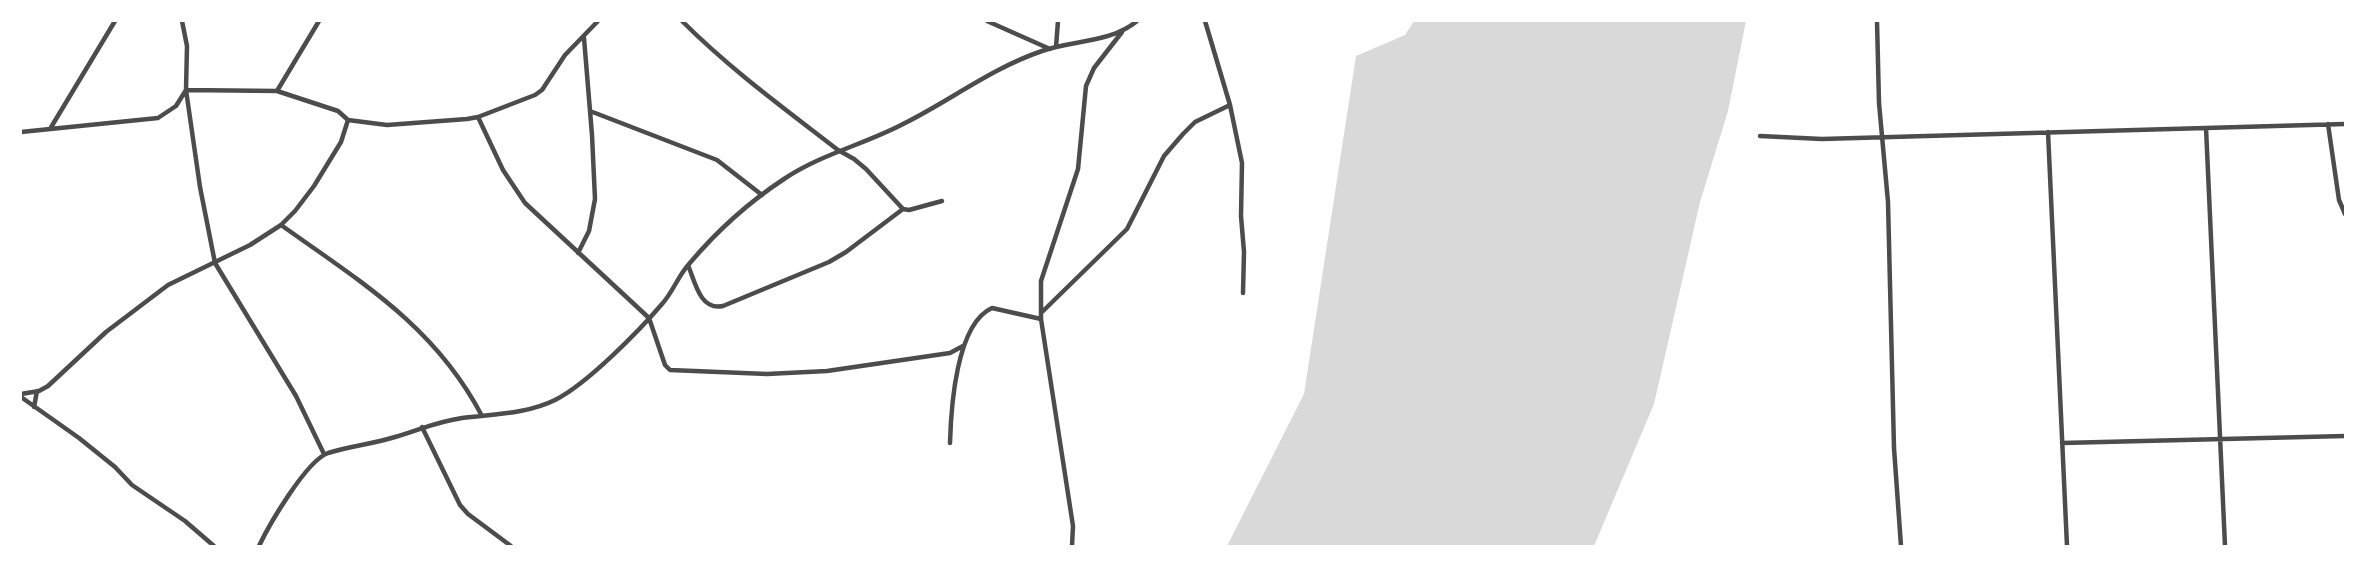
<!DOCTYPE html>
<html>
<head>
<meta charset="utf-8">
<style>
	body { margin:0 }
	#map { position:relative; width:2366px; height:567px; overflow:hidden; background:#fff; font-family:"Titillium Web",sans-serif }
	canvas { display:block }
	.frame { position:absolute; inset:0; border:22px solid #fff; pointer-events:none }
</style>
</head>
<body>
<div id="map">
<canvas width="2366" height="567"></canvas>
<div class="frame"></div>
</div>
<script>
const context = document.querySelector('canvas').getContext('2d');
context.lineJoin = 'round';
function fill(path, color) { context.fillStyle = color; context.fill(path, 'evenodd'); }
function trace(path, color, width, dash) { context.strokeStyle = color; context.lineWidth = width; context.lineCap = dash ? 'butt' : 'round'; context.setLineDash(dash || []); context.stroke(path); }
fill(new Path2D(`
	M1414,21H1746L1728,111L1700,202L1654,404L1594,546H1227L1304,394L1356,56L1405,35Z`), '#d9d9d9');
trace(new Path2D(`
	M182,21L187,46L186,90L200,187L215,263L296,396L324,454
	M682,21C730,69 785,109 838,150L854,159L866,169L903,209L909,210L942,201
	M987,21L1050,49
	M1205,21L1230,105L1242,163L1241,216L1244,252L1243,293
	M1877,21L1879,103L1888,202L1894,448L1901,546
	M1056,47L1058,21
	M277,91L319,21
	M590,111L717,160L762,195
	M478,117L503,170L525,203L649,318L665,365L670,370L767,374L827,371L950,353L963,346
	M348,120L387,125L467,119L478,117L535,95L542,90L565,55L598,21
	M2328,124L2339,200L2345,214
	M2206,128L2225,546
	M50,129L115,21
	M21,132L158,118L176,106L186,90L277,91L338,111L348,120L341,142L314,186L295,211L281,225L250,245L168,285L106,332L48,386L39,391L21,394
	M2048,132L2067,546
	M1760,136L1822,139L2345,124
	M281,225C361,282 435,326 482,416
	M578,253L589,231L595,199L592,135L584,38
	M688,265C695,282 700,311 723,306L829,262L846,252L903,209
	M1041,313L1127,229L1164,156L1183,134L1195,122L1230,105
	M21,397L79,438L115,467L132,485L185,521L214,546
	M34,407L37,391
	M422,427L460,505L468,514L511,546
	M950,443C951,408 956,324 992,308L1041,319
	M2062,443L2345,436
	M259,546C269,525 306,461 328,453C350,446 373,444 395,437C420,430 435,422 462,418C493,414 527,414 555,400C587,384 639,331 662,304C673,292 678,276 689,264C716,232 749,202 784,179C821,154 866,144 905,123C951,100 992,68 1042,51C1073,40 1111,43 1137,21
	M1072,546L1073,526L1041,319V281L1078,169L1086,86L1094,68L1122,32`), '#4c4c4c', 4.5);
</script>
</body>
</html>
